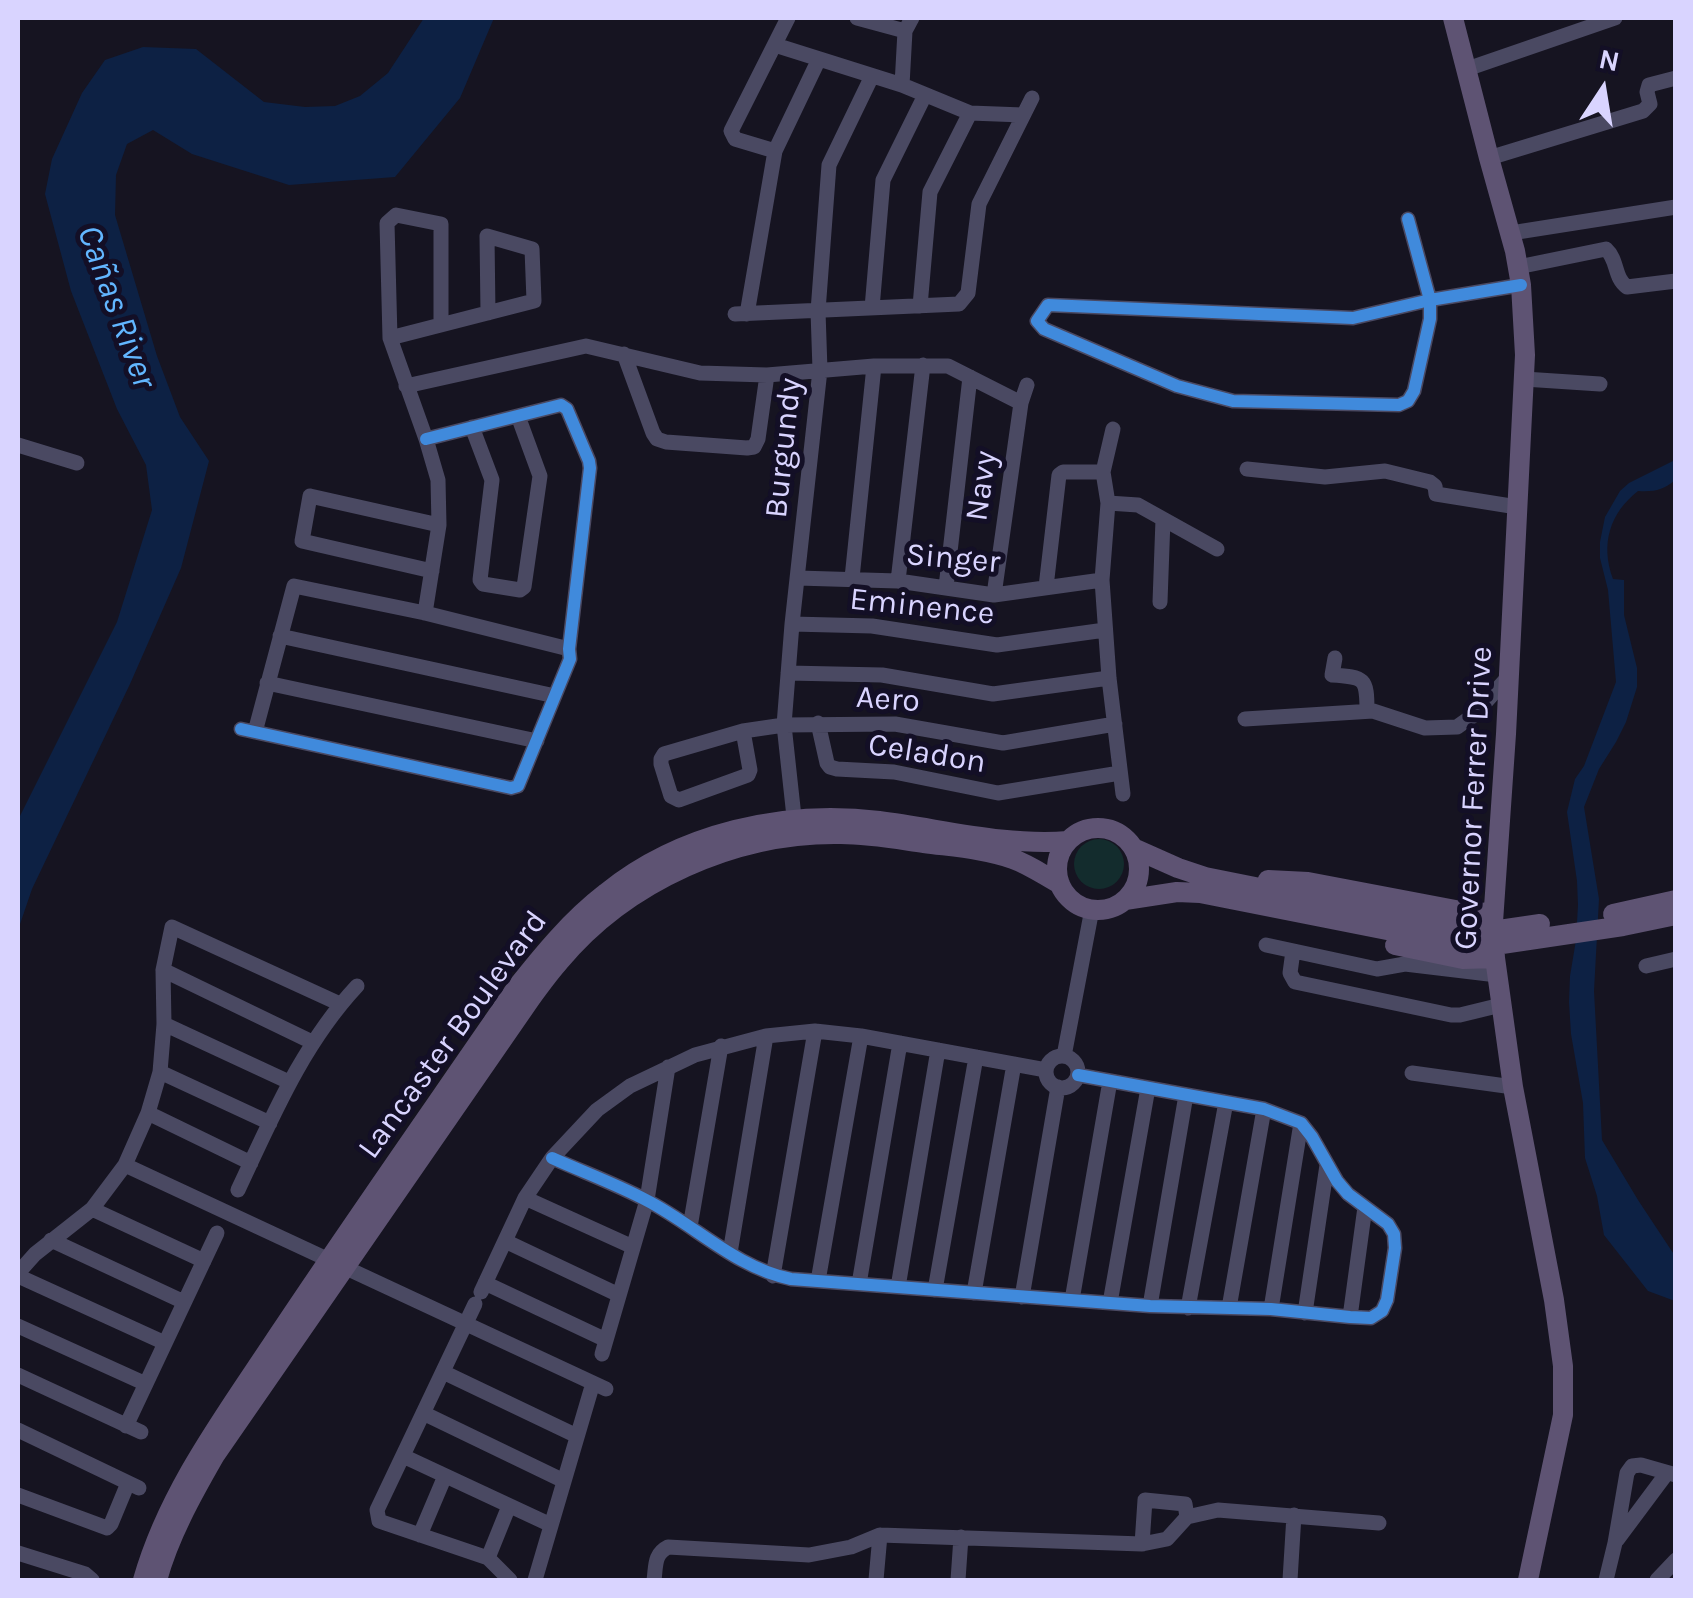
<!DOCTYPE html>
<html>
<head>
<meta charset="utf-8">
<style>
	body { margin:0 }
	#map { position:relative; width:1693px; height:1598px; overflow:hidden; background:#161421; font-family:Karla,sans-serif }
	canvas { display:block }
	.frame { position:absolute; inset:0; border:20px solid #d9d4ff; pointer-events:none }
	.north { position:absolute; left:1553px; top:40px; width:100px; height:100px; -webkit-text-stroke:8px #130f26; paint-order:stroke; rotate:12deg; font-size:28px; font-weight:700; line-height:40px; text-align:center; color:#d9d4ff }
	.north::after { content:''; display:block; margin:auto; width:35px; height:45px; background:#d9d4ff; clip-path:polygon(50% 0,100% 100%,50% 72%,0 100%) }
</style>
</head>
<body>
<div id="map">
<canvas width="1693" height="1598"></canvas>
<div class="frame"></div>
<div class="north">N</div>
</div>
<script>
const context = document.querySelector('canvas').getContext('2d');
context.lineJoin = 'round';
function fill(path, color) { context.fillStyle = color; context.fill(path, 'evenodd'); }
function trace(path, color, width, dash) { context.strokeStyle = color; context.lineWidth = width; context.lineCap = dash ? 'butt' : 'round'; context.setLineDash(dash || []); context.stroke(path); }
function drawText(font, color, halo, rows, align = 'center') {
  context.font = font + ' Karla,sans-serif'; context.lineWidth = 10; context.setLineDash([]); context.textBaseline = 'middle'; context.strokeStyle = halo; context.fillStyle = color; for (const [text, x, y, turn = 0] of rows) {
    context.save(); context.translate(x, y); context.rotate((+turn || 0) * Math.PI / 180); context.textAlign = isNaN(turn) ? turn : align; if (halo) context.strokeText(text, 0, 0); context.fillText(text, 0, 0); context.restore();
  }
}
fill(new Path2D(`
	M1074 864a25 25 0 1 1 50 0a25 25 0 1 1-50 0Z`), '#132c2d');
fill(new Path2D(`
	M424,18H494L460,98L395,177L289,185L192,154L153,130L127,144L116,175L115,215L157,356L180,417L209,461L181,568L130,684L32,889L18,930V820L117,622L152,510L146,465L117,409L71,291L45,194L52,159L82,93L105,60L143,47L196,49L264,102L305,107L335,106L360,96L388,73Z
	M1675,460V480C1664,490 1654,492 1638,491C1610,513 1600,544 1613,579L1624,580V615L1637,668V687L1626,722L1616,742L1599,769L1584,807L1599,899L1594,991L1602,1140L1638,1200L1675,1256V1301L1648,1291L1604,1235L1597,1196L1585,1158L1583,1103L1571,1034L1569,1002L1570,976L1576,940L1578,905L1577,881L1567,812L1575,779L1584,766L1616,682L1608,590L1600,558V542L1605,517L1620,491L1629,483Z`), '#0d2144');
trace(new Path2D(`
	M857,18L905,31
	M775,45L902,85L970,113L1023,115
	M1467,69L1615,18
	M902,85L905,31L912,18
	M775,151L735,139L731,131L788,18
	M1489,158L1643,111L1650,104L1647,92L1649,85L1676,78
	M1408,219L1430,300V319L1414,391L1408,401L1399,405L1233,401L1177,386L1044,329L1037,321L1048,305L1353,318L1430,300L1521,285
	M1511,233L1676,207
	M1518,267L1606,249C1618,260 1614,278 1627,287L1676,281
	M920,306L930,192L970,113
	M872,308L883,180L925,95
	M735,314L959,304L968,293L979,204L1032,98
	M747,314L775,151L819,59
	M390,338L534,301L532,249L487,236L488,313
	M624,354L653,433L657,439L666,442L747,448L754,447L758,439L767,375
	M1524,379L1600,384
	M406,386L586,346L700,373L767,375L874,366H948L1021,403
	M472,427L492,480L480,580L483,584L520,590L524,587L540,476L518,416
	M1113,429L1103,472L1108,503L1102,580L1109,678L1123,794
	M18,445L77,463
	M1247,469L1325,477L1385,471L1430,482L1435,486L1436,494L1517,507
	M1108,503L1138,505L1217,549
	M432,571L302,541L310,496L439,525
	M798,578L898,581L994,595L1102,580
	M852,578L874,366
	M898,581L923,365
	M946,587L970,377
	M1046,587L1059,475L1063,472H1103
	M994,595L1021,403L1027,385
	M1160,602L1163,519
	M425,613L439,525L438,480L426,439L390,338L387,223L396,215L441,224V325
	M792,624L872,626L997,645L1105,630
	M280,636L555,696
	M1335,658L1332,675C1365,677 1367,678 1367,711
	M788,673L882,675L993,694L1109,678
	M267,683L537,741
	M1245,719L1373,711L1425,728L1457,727L1474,715L1509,676
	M818,723L827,763L830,767L837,769L894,772L998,793L1120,773
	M241,729L511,788L518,786L570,659L569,649L590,468L589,461L567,409L561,405L426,439
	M743,731L750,770L748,775L679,800L671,796L661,764V759L664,754L743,731L784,725L895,724L1003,743L1115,724
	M255,732L294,586L425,613L569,649
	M795,826L784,725L792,624L820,370L818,311L829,165L872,76
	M1266,945L1377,969L1405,964L1497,975
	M1293,951L1290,973L1295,982L1451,1015H1460L1501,1005
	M1646,966L1676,959
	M163,970L312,1042
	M164,1024L289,1082
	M1064,1056L1092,909
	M1046 1072a16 16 0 1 1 32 0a16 16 0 1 1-32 0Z
	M160,1072L270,1123
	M1412,1073L1513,1087
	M148,1113L251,1163
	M552,1158C583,1172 616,1184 646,1200C695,1225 736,1268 791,1279L1150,1306L1271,1309L1350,1317L1371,1318L1382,1311L1387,1300L1395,1248L1394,1234L1388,1224L1348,1194L1337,1181L1312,1137L1301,1123L1264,1109L1078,1075
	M125,1165L606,1389
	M238,1190C272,1118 302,1045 357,986
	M525,1198L633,1247
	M92,1209L204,1261
	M690,1227L721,1046
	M51,1240L184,1302
	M505,1241L619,1295
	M730,1253L766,1036
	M18,1273L35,1254L92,1209L125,1165L148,1113L160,1072L164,1024L163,970L172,927L340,1004
	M18,1276L165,1343
	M773,1276L815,1031
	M818,1281L861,1036
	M485,1283L606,1340
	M859,1284L900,1043
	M898,1287L938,1050
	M935,1290L976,1057
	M481,1292L525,1198L552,1158L597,1110L630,1086L695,1055L766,1036L815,1031L861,1036L1046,1070
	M974,1293L1014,1064
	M1022,1297L1058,1087
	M1072,1300L1110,1081
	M1110,1303L1148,1088
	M475,1304L377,1510L379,1521L488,1558L510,1580
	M1150,1306L1186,1095
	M1188,1308L1226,1102
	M1229,1308L1264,1109
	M1271,1309L1301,1123
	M1305,1313L1327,1165
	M1350,1317L1365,1207
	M18,1326L146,1384
	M602,1354L647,1200L668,1067
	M443,1372L577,1436
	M18,1375L141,1432
	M423,1413L564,1481
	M126,1426L217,1233
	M18,1430L139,1488
	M403,1456L551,1525
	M18,1495L107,1528L111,1524L128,1483
	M420,1535L445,1476
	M1617,1540L1667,1473
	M1142,1544L1145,1500L1185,1504L1187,1517
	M18,1553L85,1574L92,1580
	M488,1558L509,1506
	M535,1580L593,1383
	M654,1580C656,1566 654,1554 668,1547L809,1555L851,1547L880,1535L1142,1544L1167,1539L1187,1517L1218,1510L1379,1523
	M876,1580L880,1535
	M958,1580L961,1537
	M1290,1580L1294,1515
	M1606,1580L1615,1543L1627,1473L1632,1466L1641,1465L1676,1475
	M1657,1580L1676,1560`), '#4a4962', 15);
trace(new Path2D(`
	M1453,18L1489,158L1515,251L1521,285L1525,355L1506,734L1493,922L1495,958L1513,1087L1554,1300L1563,1366V1415L1528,1580
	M1057 869a41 41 0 1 1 82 0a41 41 0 1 1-82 0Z
	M1133,848L1178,868L1205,877L1470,930H1499L1540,924
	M1268,880L1308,882L1466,912L1493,913
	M1125,900L1177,892L1200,893L1407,934L1470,944H1502L1623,926L1676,915
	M1613,914L1676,900
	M1395,945L1463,959L1495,958
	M143,1580C169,1489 227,1413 279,1334C357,1217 438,1102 517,987C544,953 571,920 606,893C680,833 785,809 879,821C942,829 1004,846 1068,841
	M157,1580C169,1536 192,1495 215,1455L531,998C540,986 549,973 559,962C626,881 736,832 841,834C869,834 896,839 924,843C953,847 985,849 1013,859C1030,865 1045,876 1060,884`), '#5e5373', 20);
trace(new Path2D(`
	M1408,219L1430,300V319L1414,391L1408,401L1399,405L1233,401L1177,386L1044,329L1037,321L1048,305L1353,318L1430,300L1521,285
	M241,729L511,788L518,786L570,659L569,649L590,468L589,461L567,409L561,405L426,439
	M552,1158C583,1172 616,1184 646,1200C695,1225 736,1268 791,1279L1150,1306L1271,1309L1350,1317L1371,1318L1382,1311L1387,1300L1395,1248L1394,1234L1388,1224L1348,1194L1337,1181L1312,1137L1301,1123L1264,1109L1078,1075`), '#408adc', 12);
drawText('32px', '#d9d4ff', '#130f26', [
	["Burgundy",784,448,-84],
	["Navy",982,486,-82],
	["Singer",953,559,5],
	["Eminence",922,607,6],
	["Aero",888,700,4],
	["Celadon",927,754,9],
	["Governor Ferrer Drive",1474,798,-87],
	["Lancaster Boulevard",453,1035,-54]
]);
drawText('italic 35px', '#62b6ff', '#130f26', [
	["Cañas River",116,307,70]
]);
</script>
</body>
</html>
